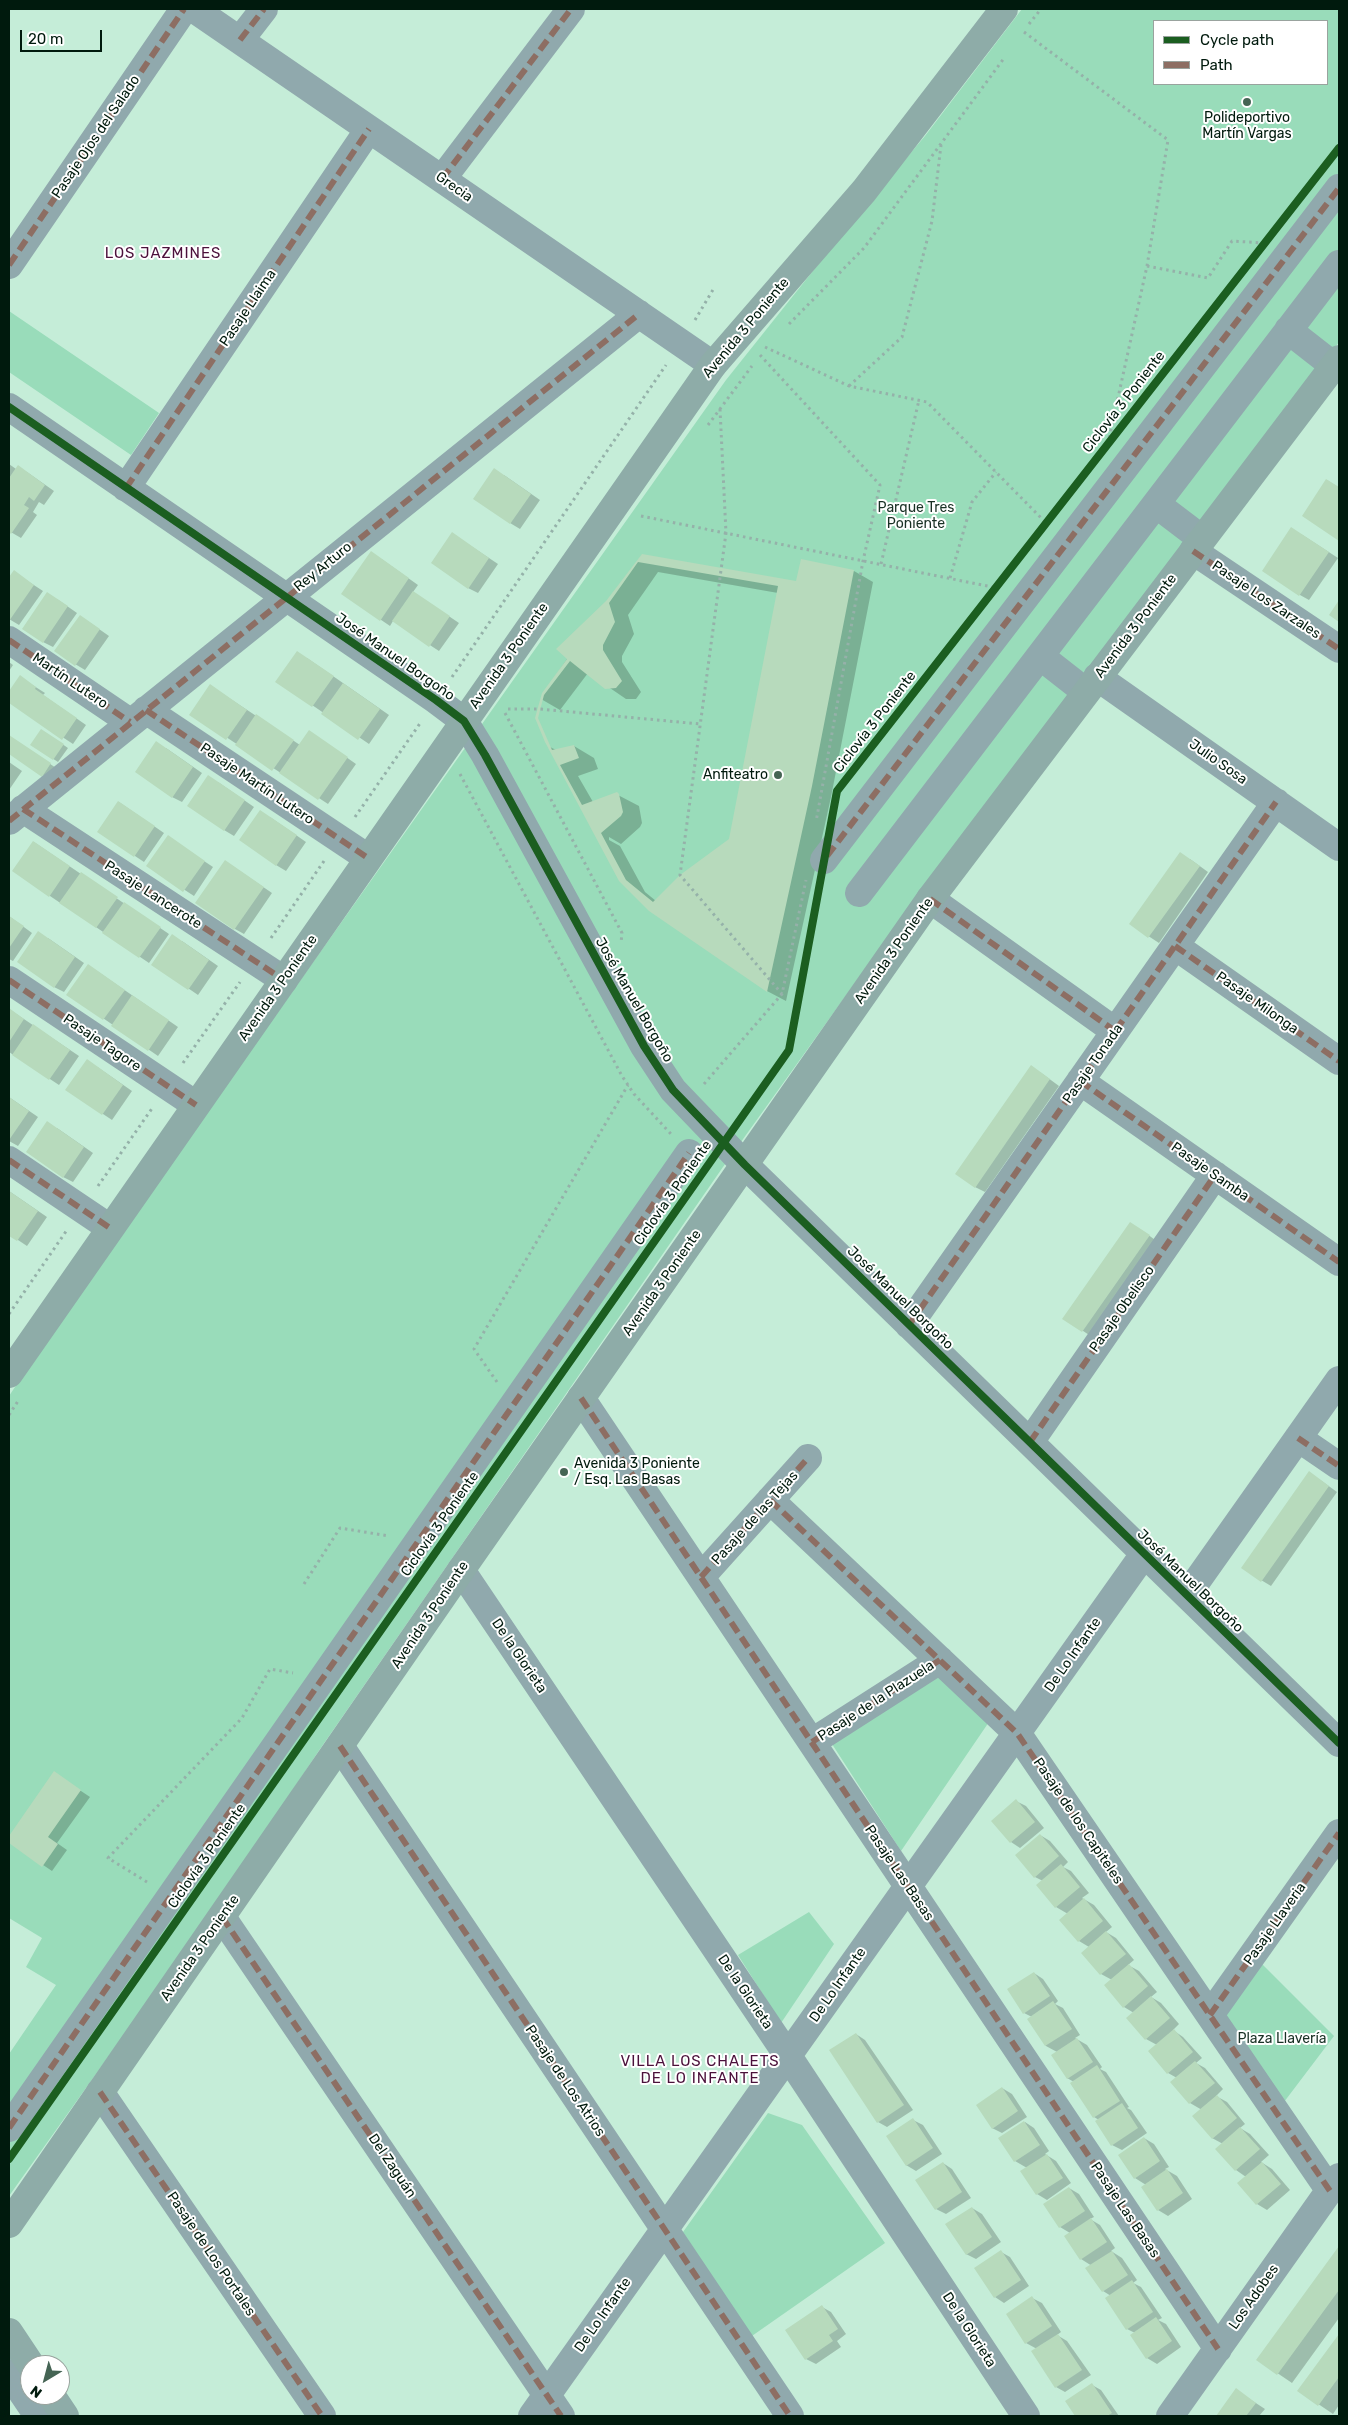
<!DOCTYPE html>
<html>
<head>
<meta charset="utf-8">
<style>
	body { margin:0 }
	#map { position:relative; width:1348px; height:2425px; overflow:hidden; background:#c5edd8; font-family:Rubik,sans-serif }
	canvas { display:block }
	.frame { position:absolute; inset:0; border:10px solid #001a0d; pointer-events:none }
	.legend { position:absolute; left:1153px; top:20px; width:175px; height:65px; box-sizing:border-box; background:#fff; border:1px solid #99a39e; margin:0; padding:6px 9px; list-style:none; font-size:15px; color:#001a0d }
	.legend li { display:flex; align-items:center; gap:10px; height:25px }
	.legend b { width:25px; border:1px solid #99a39e }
	.north { position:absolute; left:20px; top:2355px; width:50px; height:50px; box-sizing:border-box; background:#fff; border:1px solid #99a39e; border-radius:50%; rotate:217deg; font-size:14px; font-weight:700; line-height:20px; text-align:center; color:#001a0d }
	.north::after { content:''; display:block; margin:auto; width:18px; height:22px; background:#456454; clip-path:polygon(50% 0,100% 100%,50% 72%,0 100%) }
	.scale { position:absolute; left:20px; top:30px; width:82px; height:22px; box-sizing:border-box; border:2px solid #001a0d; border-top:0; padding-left:6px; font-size:15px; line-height:18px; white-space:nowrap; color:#001a0d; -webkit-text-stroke:4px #fff; paint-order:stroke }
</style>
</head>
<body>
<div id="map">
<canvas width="1348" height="2425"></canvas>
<div class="frame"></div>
<ul class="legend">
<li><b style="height:6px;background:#1b5e20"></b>Cycle path</li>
<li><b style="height:6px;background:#8d6e63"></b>Path</li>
</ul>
<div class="north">N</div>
<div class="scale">20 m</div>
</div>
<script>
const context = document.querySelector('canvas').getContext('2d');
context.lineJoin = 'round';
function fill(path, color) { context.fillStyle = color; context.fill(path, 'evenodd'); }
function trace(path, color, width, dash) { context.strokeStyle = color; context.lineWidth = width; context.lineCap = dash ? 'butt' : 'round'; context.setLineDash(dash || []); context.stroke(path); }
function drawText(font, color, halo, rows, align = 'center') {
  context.font = font + ' Rubik,sans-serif'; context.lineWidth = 4; context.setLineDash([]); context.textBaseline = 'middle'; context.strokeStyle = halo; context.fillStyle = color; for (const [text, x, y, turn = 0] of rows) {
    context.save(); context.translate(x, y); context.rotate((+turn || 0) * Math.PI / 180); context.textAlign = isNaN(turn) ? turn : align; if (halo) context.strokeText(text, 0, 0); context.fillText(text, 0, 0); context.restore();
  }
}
fill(new Path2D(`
	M1022,9H1339V342L1201,529L928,881L723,1167L320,1749L212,1911L9,2196V2054L56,1985L26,1967L42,1938L9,1918V1396L65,1312L726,380L848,227L925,136ZM1154,21H1327V84H1154Z
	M9,311L159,413L131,455L9,372Z
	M936,1671L991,1719L901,1851L832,1744Z
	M809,1912L834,1944L781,2023L738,1955Z
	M1256,1958L1334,2036L1281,2106L1217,2013Z
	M768,2113L802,2125L885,2243L749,2338L678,2239Z`), '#99dcba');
fill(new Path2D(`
	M9,464L16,469L27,472L54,491L44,505L39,502L33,512L37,515L21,538L9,531Z
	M504,475L540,500L520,529L510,523Z
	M1327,480L1339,488V540L1304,515Z
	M1301,534L1338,558L1309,600L1300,595Z
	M462,540L498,564L478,593L468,588Z
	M642,555L797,583L854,571L873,582L831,797L786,1001L767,991L620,880L548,746L556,750L574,746L594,758L598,769L578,776L593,802L616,794L639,806L642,823L640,827L621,844L609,837V840L620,846L645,892L656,901L730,839L778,593L658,572L628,615L634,634L622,656V662L641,692L636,699H626L588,673L560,710L541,699L543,694L606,602Z
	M380,558L418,585L413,592L459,623L439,651L393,621L390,626L343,594Z
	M14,572L43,591L19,625L9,619V579Z
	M57,599L77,613L53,647L43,642Z
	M89,622L109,636L85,670L75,664Z
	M307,658L389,715L369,744L277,681Z
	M9,662L13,665L9,671Z
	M20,677L45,693L43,695L86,725L73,744L9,702V693Z
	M211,686L300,745L319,738L356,764L328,804L191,714Z
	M46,733L68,748L58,762L32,745Z
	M9,736L59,770L52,781L9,753Z
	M166,748L202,773L182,802L172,797Z
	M9,762L22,771L9,790Z
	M218,782L254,807L234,836L224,830Z
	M119,802L164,833L144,862L135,856Z
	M270,817L306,842L286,871L276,865Z
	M34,842L169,934L149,963L50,896Z
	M177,843L213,867L194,896L148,866Z
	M1190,859L1208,872L1159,943L1130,924Z
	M234,867L272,893L244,934L235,929Z
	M9,916L32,933L13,961L9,959Z
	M48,938L84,963L64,992L54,987Z
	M182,941L218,966L198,995L153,964Z
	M97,971L178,1027L158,1056L68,994Z
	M9,1009L79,1056L59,1085L9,1052Z
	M96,1066L132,1091L112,1120L67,1090Z
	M1040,1072L1059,1086L985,1192L975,1187Z
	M9,1097L38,1117L18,1146L9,1141Z
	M57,1128L93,1153L73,1182L63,1177Z
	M9,1191L47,1217L27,1246L9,1234Z
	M1140,1229L1158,1242L1092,1337L1064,1318Z
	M1319,1479L1337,1492L1271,1586L1261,1580Z
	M54,1773L90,1797L57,1843L67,1850L52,1871L9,1842V1838Z
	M1016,1801L1026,1806L1044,1828L1020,1848L1011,1842L993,1821Z
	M1040,1835L1050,1841L1068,1862L1063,1867L1071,1871L1089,1893L1082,1898L1094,1905L1112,1927L1106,1932L1116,1938L1134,1960L1128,1965L1139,1971L1157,1992L1151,1997L1161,2003L1179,2024L1173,2030L1183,2037L1202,2058L1196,2063L1205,2068L1223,2089L1216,2096L1227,2102L1245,2124L1240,2128L1250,2134L1269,2155L1261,2162L1272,2169L1290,2190L1267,2210L1257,2204L1239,2183L1246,2177L1236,2170L1223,2144L1212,2138L1202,2110L1190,2103L1172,2082L1177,2078L1168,2073L1157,2045L1146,2039L1128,2018L1134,2013L1124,2007L1112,1980L1101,1974L1089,1947L1079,1941L1068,1914L1056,1907L1043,1881L1035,1877Z
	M1034,1973L1043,1979L1058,2001L1055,2004L1063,2008L1080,2035L1075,2038L1087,2045L1102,2067L1100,2069L1106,2072L1129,2107L1127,2108L1131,2110L1147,2133L1122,2150L1112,2145L1099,2120L1094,2117L1071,2084L1074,2082L1067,2078L1057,2052L1046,2046L1028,2019L1032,2017L1024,2013Z
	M856,2034L865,2040L913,2110L887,2127L878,2122Z
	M1002,2088L1012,2094L1027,2117L1002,2133L992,2128Z
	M913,2120L923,2125L942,2154L916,2171L906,2165Z
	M1025,2122L1034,2128L1049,2151L1045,2154L1056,2161L1071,2183L1047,2200L1037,2194L1022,2171L1027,2168L1015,2161Z
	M1144,2138L1154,2144L1169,2167L1165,2169L1177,2176L1192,2199L1168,2216L1158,2210L1146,2185L1135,2178Z
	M943,2163L952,2169L971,2198L946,2214L936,2209Z
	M1069,2188L1079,2194L1094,2217L1090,2219L1100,2225L1115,2248L1111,2251L1122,2258L1137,2280L1133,2283L1141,2287L1162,2318L1158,2320L1166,2324L1181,2347L1157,2364L1147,2358L1135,2333L1127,2329L1111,2296L1103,2291L1092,2266L1081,2259L1070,2233L1060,2227Z
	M972,2208L982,2214L1001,2242L976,2259L966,2254Z
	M1339,2248V2318L1292,2383L1258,2360Z
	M1001,2252L1010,2257L1029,2286L1004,2303L995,2297Z
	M1032,2298L1042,2303L1061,2332L1057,2335L1067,2341L1091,2375L1065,2392L1056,2387L1037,2349L1026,2343Z
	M822,2307L831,2312L846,2334L837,2341L841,2347L816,2364L806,2359Z
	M1339,2336V2405L1333,2414L1299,2391Z
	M1092,2385L1101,2390L1119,2416H1077L1067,2401Z
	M1236,2390L1265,2409L1259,2416H1218Z`), '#0003');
fill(new Path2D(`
	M18,465L45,485L34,501L29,497L24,505L29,508L11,534L9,532V478Z
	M494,468L531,494L510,524L473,499Z
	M1326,479L1339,487V541L1302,516Z
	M1291,527L1329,552L1299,596L1262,571Z
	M452,532L489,558L468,589L431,563Z
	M371,551L409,578L380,621L341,594Z
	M642,554L796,581L801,559L854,570L812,786L767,992L649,911L619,881L545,742L535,718L542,693L567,659L556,649L606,601ZM638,562L778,586L729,839L680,875L653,902L626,880L601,833L621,816L623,812L619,794L617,792L582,805L560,765L579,758L574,745L552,750L538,718L544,695L570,661L605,689L616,688L622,681L603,650V645L615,622L609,603Z
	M14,570L34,585L9,621V577Z
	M413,591L450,616L429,647L392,621Z
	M47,592L68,606L43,643L22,629Z
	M1339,600V622L1329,615Z
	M80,615L100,629L75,666L54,651Z
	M297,651L334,676L312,707L275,682Z
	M20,675L36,687L35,689L77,718L62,740L9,703V691Z
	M343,683L380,709L358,740L321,714Z
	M210,684L247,710L226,740L189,715Z
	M256,714L294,740L272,771L235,745Z
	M41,729L64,744L53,760L30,745Z
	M309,730L348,757L318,800L279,773Z
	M9,735L51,763L42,777L9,754Z
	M156,741L193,767L172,798L135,772Z
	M208,775L245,800L224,831L187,806Z
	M118,801L155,826L134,857L97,832Z
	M260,810L297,835L276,866L239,840Z
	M168,835L205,861L183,892L146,866Z
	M33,841L70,866L49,897L12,871Z
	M1180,852L1200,866L1148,938L1129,924Z
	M225,860L264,887L234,930L195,903Z
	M81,872L118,897L96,928L59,903Z
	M124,902L161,927L139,958L102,933Z
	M9,916L24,926L9,948Z
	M38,931L75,957L54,988L17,962Z
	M172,934L209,960L188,990L151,965Z
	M88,964L125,990L103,1020L66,995Z
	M132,995L169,1020L148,1051L111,1026Z
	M9,1008L24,1019L9,1042Z
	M33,1024L70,1050L49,1080L12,1055Z
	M87,1059L123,1085L102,1115L65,1090Z
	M1031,1065L1050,1079L975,1188L955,1174Z
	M9,1097L29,1111L9,1140Z
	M47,1121L84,1147L63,1178L26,1152Z
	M9,1191L38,1211L17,1241L9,1236Z
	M1130,1222L1150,1235L1082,1332L1062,1319Z
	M1309,1471L1329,1486L1261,1582L1241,1568Z
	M54,1771L81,1790L48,1837L58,1844L42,1867L9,1843V1836Z
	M1016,1799L1035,1822L1010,1843L991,1821Z
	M1040,1834L1059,1856L1034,1878L1015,1855Z
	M1061,1864L1080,1887L1055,1908L1036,1885Z
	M1084,1898L1103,1921L1078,1942L1059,1920Z
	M1106,1931L1126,1954L1100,1975L1081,1953Z
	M1129,1964L1148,1986L1123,2008L1104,1985Z
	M1034,1972L1050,1996L1023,2014L1007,1989Z
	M1151,1996L1170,2018L1145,2040L1126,2018Z
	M1053,2001L1072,2029L1045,2046L1027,2019Z
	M1174,2029L1193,2052L1167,2074L1148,2051Z
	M856,2033L904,2105L877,2123L829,2050Z
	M1077,2038L1093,2062L1067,2079L1051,2055Z
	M1195,2061L1215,2083L1189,2104L1170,2082Z
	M1097,2065L1120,2101L1093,2118L1070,2083Z
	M1002,2087L1018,2111L992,2129L976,2105Z
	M1217,2095L1237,2118L1212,2139L1192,2116Z
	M1122,2103L1138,2128L1111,2146L1095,2121Z
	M913,2118L933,2148L906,2166L886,2136Z
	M1024,2121L1040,2145L1014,2162L998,2138Z
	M1240,2127L1260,2149L1235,2171L1215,2149Z
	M1144,2137L1160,2161L1134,2179L1118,2155Z
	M1047,2154L1063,2178L1036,2195L1020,2171Z
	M943,2162L962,2192L935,2210L915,2180Z
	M1262,2162L1281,2184L1256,2205L1237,2183Z
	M1167,2169L1183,2193L1157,2211L1141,2187Z
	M1069,2187L1085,2211L1059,2228L1043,2204Z
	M972,2207L992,2237L966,2255L945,2224Z
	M1091,2218L1107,2242L1080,2260L1064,2236Z
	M1339,2246V2290L1277,2375L1256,2360Z
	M1001,2250L1021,2280L994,2298L974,2268Z
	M1112,2251L1128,2275L1102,2292L1085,2268Z
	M1132,2280L1153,2312L1126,2330L1105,2298Z
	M1032,2296L1052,2326L1025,2344L1006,2314Z
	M822,2305L838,2329L829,2335L833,2341L805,2360L785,2330Z
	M1156,2317L1172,2341L1146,2359L1130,2335Z
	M1058,2334L1082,2370L1055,2388L1031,2351Z
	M1339,2334V2377L1318,2406L1297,2391Z
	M1092,2383L1112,2413L1107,2416H1075L1065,2401Z
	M1236,2388L1256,2403L1246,2416H1216Z`), '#b7dabc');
trace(new Path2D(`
	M1029,24L1041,9
	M1024,32L1168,140L1147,266L1108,443
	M1147,266L1208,278L1232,241L1263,243
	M695,320L714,288
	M789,324L864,248L1005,57
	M765,347L849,386L927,402L1048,525
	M760,355L880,485L863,561L816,822
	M849,386L902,337L932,221L941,145
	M720,409L726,533L680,875L782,994
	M708,425L752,366
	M641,516L997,588
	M881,564L919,400
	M950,578L972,502L996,472
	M452,677L666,365
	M508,709H540L700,724
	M505,713L622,933L621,943
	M460,774L622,1076L634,1094L671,1134
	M355,817L421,722
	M271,938L324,861
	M183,1063L240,982
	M704,1084L782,994L806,880
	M98,1186L153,1107
	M9,1314L67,1230
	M497,1382L474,1349L628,1085
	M9,1415L18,1401
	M304,1584L340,1528L389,1536
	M147,1882L108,1858L242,1718L270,1669L293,1673`), '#95b1a9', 3, [2.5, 4]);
trace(new Path2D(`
	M194,9L713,365
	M240,40L264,9
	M442,179L571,9
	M9,265L184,9
	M1288,330L1334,366
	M9,407L436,700L464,721L485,755L644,1046L673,1090L745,1165L1339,1743
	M126,488L369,129
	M1156,504L1202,539
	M1193,551L1339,649
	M9,640L130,722
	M1040,656L1086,692
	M1097,677L1339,847
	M146,710L368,858
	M23,809L284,980
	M9,821L639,314
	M824,860L1339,188
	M859,893L1339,264
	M930,899L1115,1031
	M1175,946L1339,1061
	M9,980L196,1105
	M1080,1081L1339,1262
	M9,1160L110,1228
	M909,1325L1276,802
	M581,1398L1218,2349
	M1298,1438L1339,1466
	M1030,1442L1215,1175
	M770,1500L1017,1733L1330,2191
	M461,1570L788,2056L1026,2416
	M701,1577L808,1458
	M1187,1595L1339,1380
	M812,1742L940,1660
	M340,1746L790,2416
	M222,1917L561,2416
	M1210,2015L1339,1833
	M100,2092L322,2416
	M9,2128L689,1153
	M9,2373L38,2416
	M532,2416L1144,1554
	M1170,2416L1339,2177`), '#90a9ad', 28);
trace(new Path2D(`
	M9,1374L713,365L864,191L1004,9
	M9,2224L461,1570L930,899L1339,359
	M9,2332L31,2365
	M51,2395L65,2416`), '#8eaca8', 28);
trace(new Path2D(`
	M240,40L264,9
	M442,179L571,9
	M9,265L184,9
	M126,488L369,129
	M1193,551L1339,649
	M9,640L130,722
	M146,710L368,858
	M23,809L284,980
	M9,821L639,314
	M827,856L1339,188
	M930,899L1115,1031
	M1175,946L1339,1061
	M9,980L196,1105
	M1080,1081L1339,1262
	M9,1160L110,1228
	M909,1325L1276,802
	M581,1398L1218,2349
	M1298,1438L1339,1466
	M1030,1442L1215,1175
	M770,1500L1017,1733L1330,2191
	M701,1577L808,1458
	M812,1742L940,1660
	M340,1746L790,2416
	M222,1917L561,2416
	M1210,2015L1339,1833
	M100,2092L322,2416
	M9,2128L689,1153`), '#8d6e63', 6, [12, 6]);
trace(new Path2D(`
	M9,407L436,700L464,721L485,755L644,1046L673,1090L745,1165L1339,1743
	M9,2159L789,1050L837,791L1339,148`), '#1b5e20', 8);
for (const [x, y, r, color] of [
	[1247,102,5,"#456454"],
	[778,775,5,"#456454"],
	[564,1472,5,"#456454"]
]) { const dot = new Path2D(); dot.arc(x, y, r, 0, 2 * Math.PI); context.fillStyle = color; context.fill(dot); trace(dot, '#fff', 2); }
drawText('14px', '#001a0d', '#fff', [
	["Polideportivo",1247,118],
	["Martín Vargas",1247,134],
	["Anfiteatro",768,775,"right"],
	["Avenida 3 Poniente",574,1464,"left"],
	["/ Esq. Las Basas",574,1480,"left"]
]);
drawText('14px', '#001a0d', '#fff', [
	["Pasaje Ojos del Salado",96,137,-56],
	["Grecia",454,187,35],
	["Pasaje Llaima",248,308,-56],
	["Avenida 3 Poniente",746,328,-50],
	["Ciclovía 3 Poniente",1124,402,-52],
	["Rey Arturo",323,567,-39],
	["Pasaje Los Zarzales",1266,600,34],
	["Avenida 3 Poniente",1136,626,-53],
	["Avenida 3 Poniente",509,656,-55],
	["José Manuel Borgoño",395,657,35],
	["Martín Lutero",70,681,34],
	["Ciclovía 3 Poniente",875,722,-52],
	["Julio Sosa",1218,762,35],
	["Pasaje Martín Lutero",257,784,34],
	["Pasaje Lancerote",153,895,33],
	["Avenida 3 Poniente",894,951,-55],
	["Avenida 3 Poniente",278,988,-55],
	["José Manuel Borgoño",634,1000,60],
	["Pasaje Milonga",1257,1003,35],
	["Pasaje Tagore",102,1043,34],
	["Pasaje Tonada",1093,1064,-55],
	["Pasaje Samba",1210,1172,35],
	["Ciclovía 3 Poniente",673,1193,-55],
	["Avenida 3 Poniente",662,1283,-55],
	["José Manuel Borgoño",900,1298,44],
	["Pasaje Obelisco",1122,1309,-55],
	["Pasaje de las Tejas",755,1518,-48],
	["Ciclovía 3 Poniente",440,1524,-55],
	["José Manuel Borgoño",1190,1581,44],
	["Avenida 3 Poniente",430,1615,-56],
	["De Lo Infante",1073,1655,-55],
	["De la Glorieta",519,1656,56],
	["Pasaje de la Plazuela",876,1701,-33],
	["Pasaje de los Capiteles",1078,1821,56],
	["Ciclovía 3 Poniente",207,1856,-55],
	["Pasaje Las Basas",899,1873,56],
	["Pasaje Llaveria",1275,1924,-55],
	["Avenida 3 Poniente",200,1948,-55],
	["De Lo Infante",838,1985,-55],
	["De la Glorieta",745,1992,56],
	["Pasaje de Los Atrios",565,2081,56],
	["Del Zaguán",392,2166,56],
	["Pasaje Las Basas",1125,2210,56],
	["Pasaje de Los Portales",211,2254,56],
	["Los Adobes",1254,2297,-55],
	["De Lo Infante",603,2315,-55],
	["De la Glorieta",969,2330,57]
]);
drawText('14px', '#193125', '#fff', [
	["Parque Tres",916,508],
	["Poniente",916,524],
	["Plaza Llavería",1282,2039]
]);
context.letterSpacing = '1px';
drawText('15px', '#4b113b', '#fff', [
	["LOS JAZMINES",163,254],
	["VILLA LOS CHALETS",700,2062],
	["DE LO INFANTE",700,2079]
]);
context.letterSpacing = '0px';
</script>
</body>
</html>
